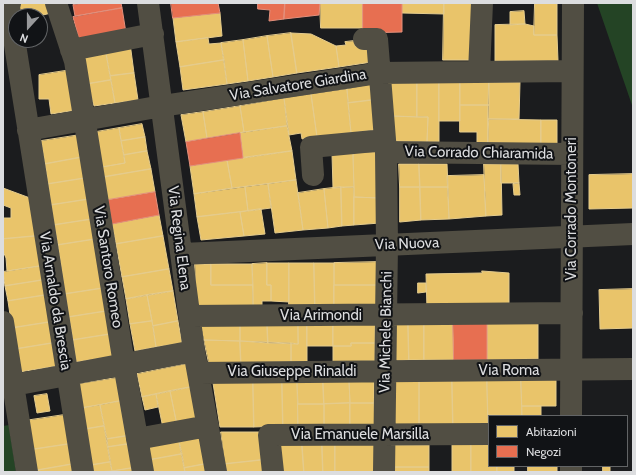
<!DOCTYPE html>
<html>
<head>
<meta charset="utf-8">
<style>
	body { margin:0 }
	#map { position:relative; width:636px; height:475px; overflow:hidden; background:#1b1c1e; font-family:Cabin,sans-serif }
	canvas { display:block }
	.frame { position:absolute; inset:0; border:4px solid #dcdddf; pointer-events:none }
	.legend { position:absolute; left:488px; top:415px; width:140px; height:52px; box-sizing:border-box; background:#111316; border:1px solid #626466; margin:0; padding:5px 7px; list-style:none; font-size:12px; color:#dcdddf }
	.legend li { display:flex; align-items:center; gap:8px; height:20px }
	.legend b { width:20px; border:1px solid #626466 }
	.north { position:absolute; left:8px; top:8px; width:40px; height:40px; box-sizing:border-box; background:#111316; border:1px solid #626466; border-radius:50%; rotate:201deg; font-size:11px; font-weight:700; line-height:16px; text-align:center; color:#dcdddf }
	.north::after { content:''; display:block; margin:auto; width:14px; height:18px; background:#98999b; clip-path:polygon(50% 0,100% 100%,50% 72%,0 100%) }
</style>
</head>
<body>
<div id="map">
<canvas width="636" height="475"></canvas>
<div class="frame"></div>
<ul class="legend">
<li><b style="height:11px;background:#e9c46a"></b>Abitazioni</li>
<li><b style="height:11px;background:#e76f51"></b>Negozi</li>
</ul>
<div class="north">N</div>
</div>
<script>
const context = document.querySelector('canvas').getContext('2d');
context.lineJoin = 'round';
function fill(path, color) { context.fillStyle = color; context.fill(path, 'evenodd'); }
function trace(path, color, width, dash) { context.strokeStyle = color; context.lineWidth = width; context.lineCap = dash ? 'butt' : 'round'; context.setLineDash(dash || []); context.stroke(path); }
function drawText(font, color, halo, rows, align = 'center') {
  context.font = font + ' Cabin,sans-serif'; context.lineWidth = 4; context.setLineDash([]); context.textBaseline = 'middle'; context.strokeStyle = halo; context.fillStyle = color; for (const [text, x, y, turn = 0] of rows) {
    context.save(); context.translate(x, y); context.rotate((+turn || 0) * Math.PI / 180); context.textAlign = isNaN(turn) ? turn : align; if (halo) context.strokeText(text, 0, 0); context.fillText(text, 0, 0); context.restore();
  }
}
fill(new Path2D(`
	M597,3H633V108Z
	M9,425L16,472H3V426Z`), '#244425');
const homes = new Path2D(`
	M18,3H48L51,13L39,16H21Z
	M320,3H363V28H321Z
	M402,3H444V14L402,13Z
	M444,3H475L474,60H443Z
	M535,3H557V35H534Z
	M524,11L525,24L510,25V12Z
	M220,13L222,36L176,42L173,18Z
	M525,24L534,26V35H557L558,61H495V25Z
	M291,33L297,73L273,77L267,36Z
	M291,33L311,34L336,46L339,67L297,73Z
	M267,36L273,77L248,81L243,40Z
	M208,38L209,44L221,43L224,60L180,67L176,42Z
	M243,40L248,81L227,84L221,43Z
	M354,41L355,46L370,45L372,62L339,67L336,46L346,45L345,42Z
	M130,43L134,73L110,76L105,48Z
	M105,48L111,80L87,84L80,53Z
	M224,60L227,84L183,90L180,67Z
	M71,70L77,110L51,114L49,99H39V75Z
	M134,73L138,100L115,103L110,76Z
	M111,80L115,103L94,106L87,84Z
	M389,81H417V117L390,116Z
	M417,81H439V142H427L428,117H417Z
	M439,81H460V121H439Z
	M460,81L489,82V105H460Z
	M489,82H520L519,119H488Z
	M372,84L373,100L348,103L347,89Z
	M347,89L351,133L317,137L311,94Z
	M311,94L317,137L302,139L301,133L289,135L284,98Z
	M284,98L287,126L244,132L240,106Z
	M373,100L375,130L351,133L348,103Z
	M460,105H489L488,143H477V132H460Z
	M240,106L244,132L207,138L203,112Z
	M203,112L207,138L186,142L181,115Z
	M390,116L428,117L427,142L395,141Z
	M488,119L541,120V144L488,143Z
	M541,120H557V144H541Z
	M142,124L145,137L121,141L119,128Z
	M287,126L292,151L243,158L240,133Z
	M119,128L125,163L102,167L96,132Z
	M80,135L83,157L45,164L41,141Z
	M145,137L147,151L124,155L121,141Z
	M147,151L151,169L104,177L102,167L125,163L124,155Z
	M292,151L296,180L232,188L227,160Z
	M376,152L379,198L354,197L353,153Z
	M353,153L354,187L333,188L332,154Z
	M83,157L86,178L48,184L45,164Z
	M227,160L232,188L194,194L190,166Z
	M399,164H419L420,187H400Z
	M419,164H447L448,187H420Z
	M484,164H501L502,215L486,216Z
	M501,164H518L519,183H501Z
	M151,169L155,192L108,200L104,177Z
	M633,174V208L589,209V175Z
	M484,175L486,216L449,219L447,176Z
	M86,178L90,199L51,205L48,184Z
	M296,180L303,230L275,233L268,184Z
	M519,183L520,195H514L513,184Z
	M268,184L271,208L248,211L245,187Z
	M245,187L248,211L197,217L194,194Z
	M341,187L342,226L328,228L324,189Z
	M341,187H354V225L342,226Z
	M400,187H420L421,220L400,222Z
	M420,187H448L449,219L421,220Z
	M3,188L30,198L36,236L3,239V218H11V208L3,205Z
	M324,189L328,228L303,230L298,193Z
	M354,197L379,198L380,223L354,225Z
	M90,199L93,219L54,225L51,205Z
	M261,209L265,234L244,236L240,212Z
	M240,212L244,236L201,240L197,217Z
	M159,215L163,236L116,244L112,224Z
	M93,219L96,239L58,245L54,225Z
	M36,236L41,266L7,271L6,258L3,251V239Z
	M163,236L169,269L122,277L116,244Z
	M96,239L104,288L65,294L58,245Z
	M377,262V285H334V263Z
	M267,263H289V302L271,301V285H267Z
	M267,263V285H271V301H262V308H253L252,264Z
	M289,263H314L315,308H289Z
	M314,263H334V308H315Z
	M195,264H211V285H253V308H197Z
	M211,264H252L253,285H211Z
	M41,266L43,280L5,286L3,272Z
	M169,269L173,291L126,299L122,277Z
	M482,271L509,273V308L427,309L426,274L482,273Z
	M43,280L46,295L8,301L5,286Z
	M418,283H426V292L418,293Z
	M334,285H377V308H334Z
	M104,288L107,311L69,317L65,294Z
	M633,289V328L600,329L599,290Z
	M173,291L178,321L153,326L147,295Z
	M46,295L50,322L12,328L8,301Z
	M147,295L152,321L130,324L126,299Z
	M107,311L111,334L73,340L69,317Z
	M538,320V359L487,360V321Z
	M152,321L156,347L135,351L130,324Z
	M178,321L182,343L156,347L153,326Z
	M200,321L240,322V341L204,340Z
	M267,321L298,322V344L268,343Z
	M267,321L268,343L240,341V322Z
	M408,321H424V360H409Z
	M408,321L409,360L395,361L394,322Z
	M424,321H453L454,360H424Z
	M50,322L53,343L16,349L12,328Z
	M298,322H307V362H291V343L298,344Z
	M307,322H333V346H307Z
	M333,322H375V343H351V346H333Z
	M111,334L115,356L76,362L73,340Z
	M204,340L240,341L241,363H209Z
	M240,341L291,343V362L241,363Z
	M53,343L57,366L19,372L16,349Z
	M351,343H375V361L333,362V346H351Z
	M186,364L191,387L142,397L137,374Z
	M116,378L120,401L82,408L78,384Z
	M452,379L453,425L419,426V380Z
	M452,379H487L488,425H453Z
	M487,379H521L522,416L488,415Z
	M521,379H556V406H522Z
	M374,380V403H350L349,381Z
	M394,380H419V426H395Z
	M323,381L324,404H298L297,382Z
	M323,381H349L350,403L324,404Z
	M253,382L254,427H220L213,383Z
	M253,382H282L283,426L254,427Z
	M282,382H297L298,426H283Z
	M191,387L198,421L177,425L170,391Z
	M170,391L177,425L163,428L156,394Z
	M47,394L50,411L37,413L34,396Z
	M156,394L158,407L145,410L142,397Z
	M120,401L126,436L107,439L100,405Z
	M350,403V426H324V404Z
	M350,403H374L375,425L350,426Z
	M298,404H324V426H298Z
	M100,405L104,426L86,429L82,408Z
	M522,406H541V416H522Z
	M64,415L69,444L29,450L24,421Z
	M104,426L110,462L92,465L86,429Z
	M221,432H259L262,460L225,464Z
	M199,434L205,464L184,468L178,437Z
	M126,436L128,444L108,447L107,439Z
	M178,437L182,454L149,460L145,443Z
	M69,444L73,464L33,471L29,450Z
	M128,444L132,468L112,471L108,447Z
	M280,444H302L304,472H283Z
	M302,444H322L323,472H304Z
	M322,444H335V472H323Z
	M335,444L375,445L376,472H335Z
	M471,444V472H452V445Z
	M471,444H489V466H497V472H471Z
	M392,445H429V467H392Z
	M182,454L185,472H152L149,460Z
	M262,460L264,472H227L225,464Z
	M110,462L112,471L93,472L92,465Z
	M73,464L74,472H33V471Z
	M205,464L207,472H185L184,468Z
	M497,466H514V472H497Z
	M528,466H557V472H528Z
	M603,466H610V472H603Z
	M392,467H429V472H392Z
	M132,468L133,472H107L112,471Z`);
fill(homes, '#e9c46a');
trace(homes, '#e5cc8d', 1);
const shops = new Path2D(`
	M84,3H121L122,8L75,16L73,5Z
	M171,3H218L220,13L173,18Z
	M258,3H285L284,19L269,21L270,10L258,9Z
	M285,3H320L319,15L284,19Z
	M363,3H402V32L363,33Z
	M122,8L126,33L80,43L73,17Z
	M240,133L243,158L190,166L186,142Z
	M155,192L159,215L112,224L108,200Z
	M453,321H487V360H454Z`);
fill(shops, '#e76f51');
trace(shops, '#e4907c', 1);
trace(new Path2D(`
	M10,3L9,7L83,472
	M56,3L75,61L124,364L143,472
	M148,3L194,351L216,472
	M364,39H377L386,152L387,244L384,472
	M71,50L153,34
	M479,72L482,3
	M28,130L162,106L379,73L572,71
	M386,152L572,154
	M313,175L311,147L385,140
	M182,254L633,234
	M190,316L572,313
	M3,322L27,472
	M199,373L633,369
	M3,387L194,351
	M571,416L573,3
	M137,439L208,426
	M571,466V472
	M273,472L269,435L489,434`), '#514e43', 22);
drawText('15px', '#dcdddf', '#111316', [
	["Via Salvatore Giardina",298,85,-9],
	["Via Corrado Chiaramida",479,153,1],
	["Via Corrado Montoneri",572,209,-90],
	["Via Regina Elena",179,238,83],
	["Via Nuova",407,244,-2],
	["Via Santoro Romeo",108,267,81],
	["Via Arnaldo da Brescia",55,301,81],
	["Via Arimondi",321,316],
	["Via Michele Bianchi",386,332,-89],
	["Via Roma",509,371],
	["Via Giuseppe Rinaldi",292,372],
	["Via Emanuele Marsilla",360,435]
]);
</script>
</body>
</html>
